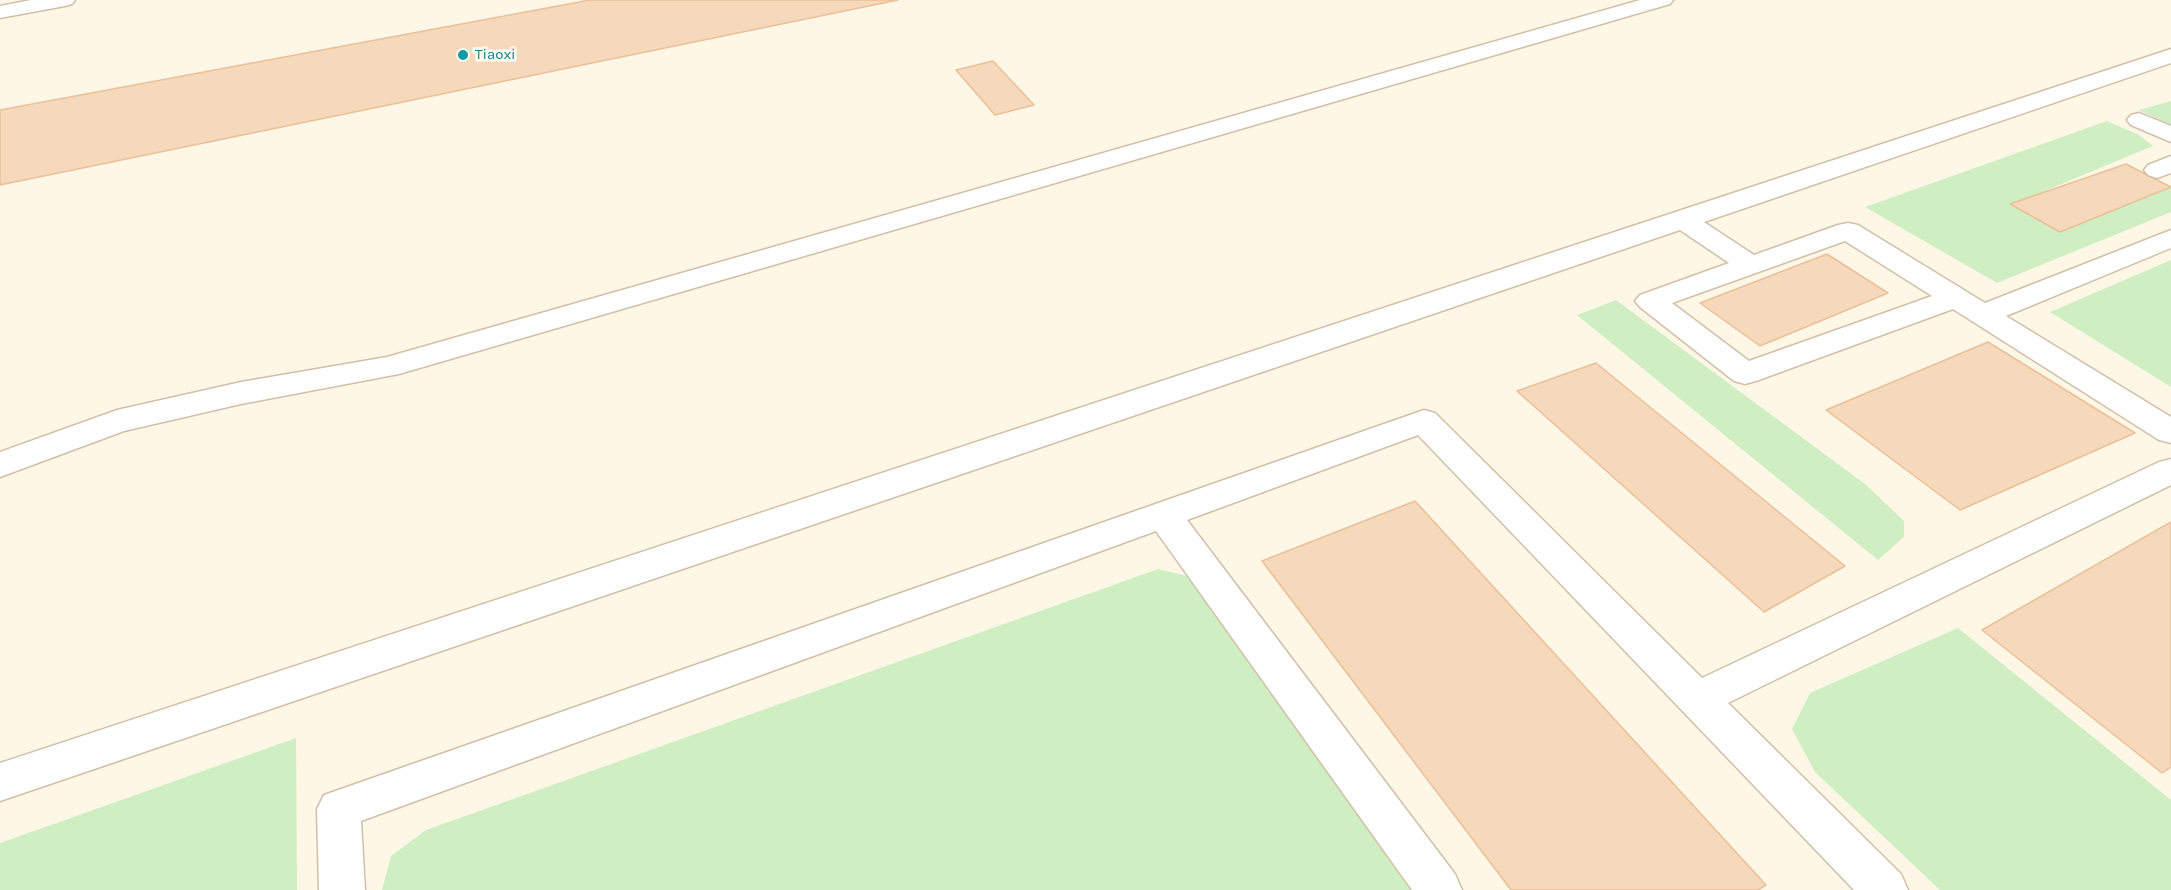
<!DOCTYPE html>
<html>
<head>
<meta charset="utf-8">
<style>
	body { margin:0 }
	canvas { display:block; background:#fef7e5 }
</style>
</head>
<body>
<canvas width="2171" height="890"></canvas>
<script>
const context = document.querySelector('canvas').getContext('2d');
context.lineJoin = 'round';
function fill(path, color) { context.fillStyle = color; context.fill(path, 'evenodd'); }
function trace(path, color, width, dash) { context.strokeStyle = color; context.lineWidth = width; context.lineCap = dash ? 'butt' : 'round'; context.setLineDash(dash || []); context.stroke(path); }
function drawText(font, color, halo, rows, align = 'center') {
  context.font = font + ' Karla,sans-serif'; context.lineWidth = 6; context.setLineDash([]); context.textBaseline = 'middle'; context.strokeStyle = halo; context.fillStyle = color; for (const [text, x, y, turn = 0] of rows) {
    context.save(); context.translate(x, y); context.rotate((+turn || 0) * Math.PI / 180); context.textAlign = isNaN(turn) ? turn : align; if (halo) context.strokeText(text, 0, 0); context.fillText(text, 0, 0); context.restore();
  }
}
fill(new Path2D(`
	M2171,101V125L2139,110Z
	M2107,121L2139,135L2153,146L2011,205L2060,232L2171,187V212L1997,283L1865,207Z
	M2171,260V387L2050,312Z
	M1616,300L1865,484L1904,521V537L1878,560L1577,315Z
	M1158,569L1191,577L1410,890H382L391,856L426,830Z
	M1958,628L2171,800V890H1940L1815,772L1792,729L1810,693Z
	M296,738L297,890H0V843Z`), '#cfeec2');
const building = new Path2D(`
	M590,0H898L0,185V110Z
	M993,61L1034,105L995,115L956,70Z
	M2126,164L2171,187L2060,232L2010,204Z
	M1827,254L1888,293L1760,346L1700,303Z
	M1988,342L2135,433L1960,510L1826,410Z
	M1596,363L1845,566L1764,612L1517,391Z
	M1415,501L1766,885L1758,890H1511L1262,561Z
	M2171,522V767L2162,773L1982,630Z`);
fill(building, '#f6d8ba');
trace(building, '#eac099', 1.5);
const minor = new Path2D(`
	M31,0H75L72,4L65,6L0,18V6Z
	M1640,0H1673L1670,4L399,374L241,404L124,431L0,477V452L117,410L241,382L387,357Z
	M2171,49V63L1704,222L1754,255L1838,225L1848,223L1858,225L1985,303L2171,230V248L2006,316L2171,417V443L2159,440L1953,309L1756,381L1745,384L1734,381L1640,307L1635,301L1640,295L1729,263L1680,230L0,801V763ZM1845,241L1932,296L1749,361L1672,303Z
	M2139,113L2171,126V142L2131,125L2127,120L2131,115Z
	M2171,156V173L2157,178L2148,175L2144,170L2148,165Z
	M1424,410L1435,413L1702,678L2159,462L2171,459V485L1728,703L1901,874L1908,890H1854L1418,435L1187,520L1455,874L1462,890H1412L1156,531L361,821L365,890H319L317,809L324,795Z`);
trace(minor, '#d1bfa9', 3);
fill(minor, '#fff');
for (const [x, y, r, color] of [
	[463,55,6,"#0f9aa8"]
]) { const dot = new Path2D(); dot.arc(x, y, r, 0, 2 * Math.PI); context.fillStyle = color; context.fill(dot); trace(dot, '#fffaed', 2); }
drawText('15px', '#0d838f', '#fffaed', [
	["Tiaoxi",475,55]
], 'left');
</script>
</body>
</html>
